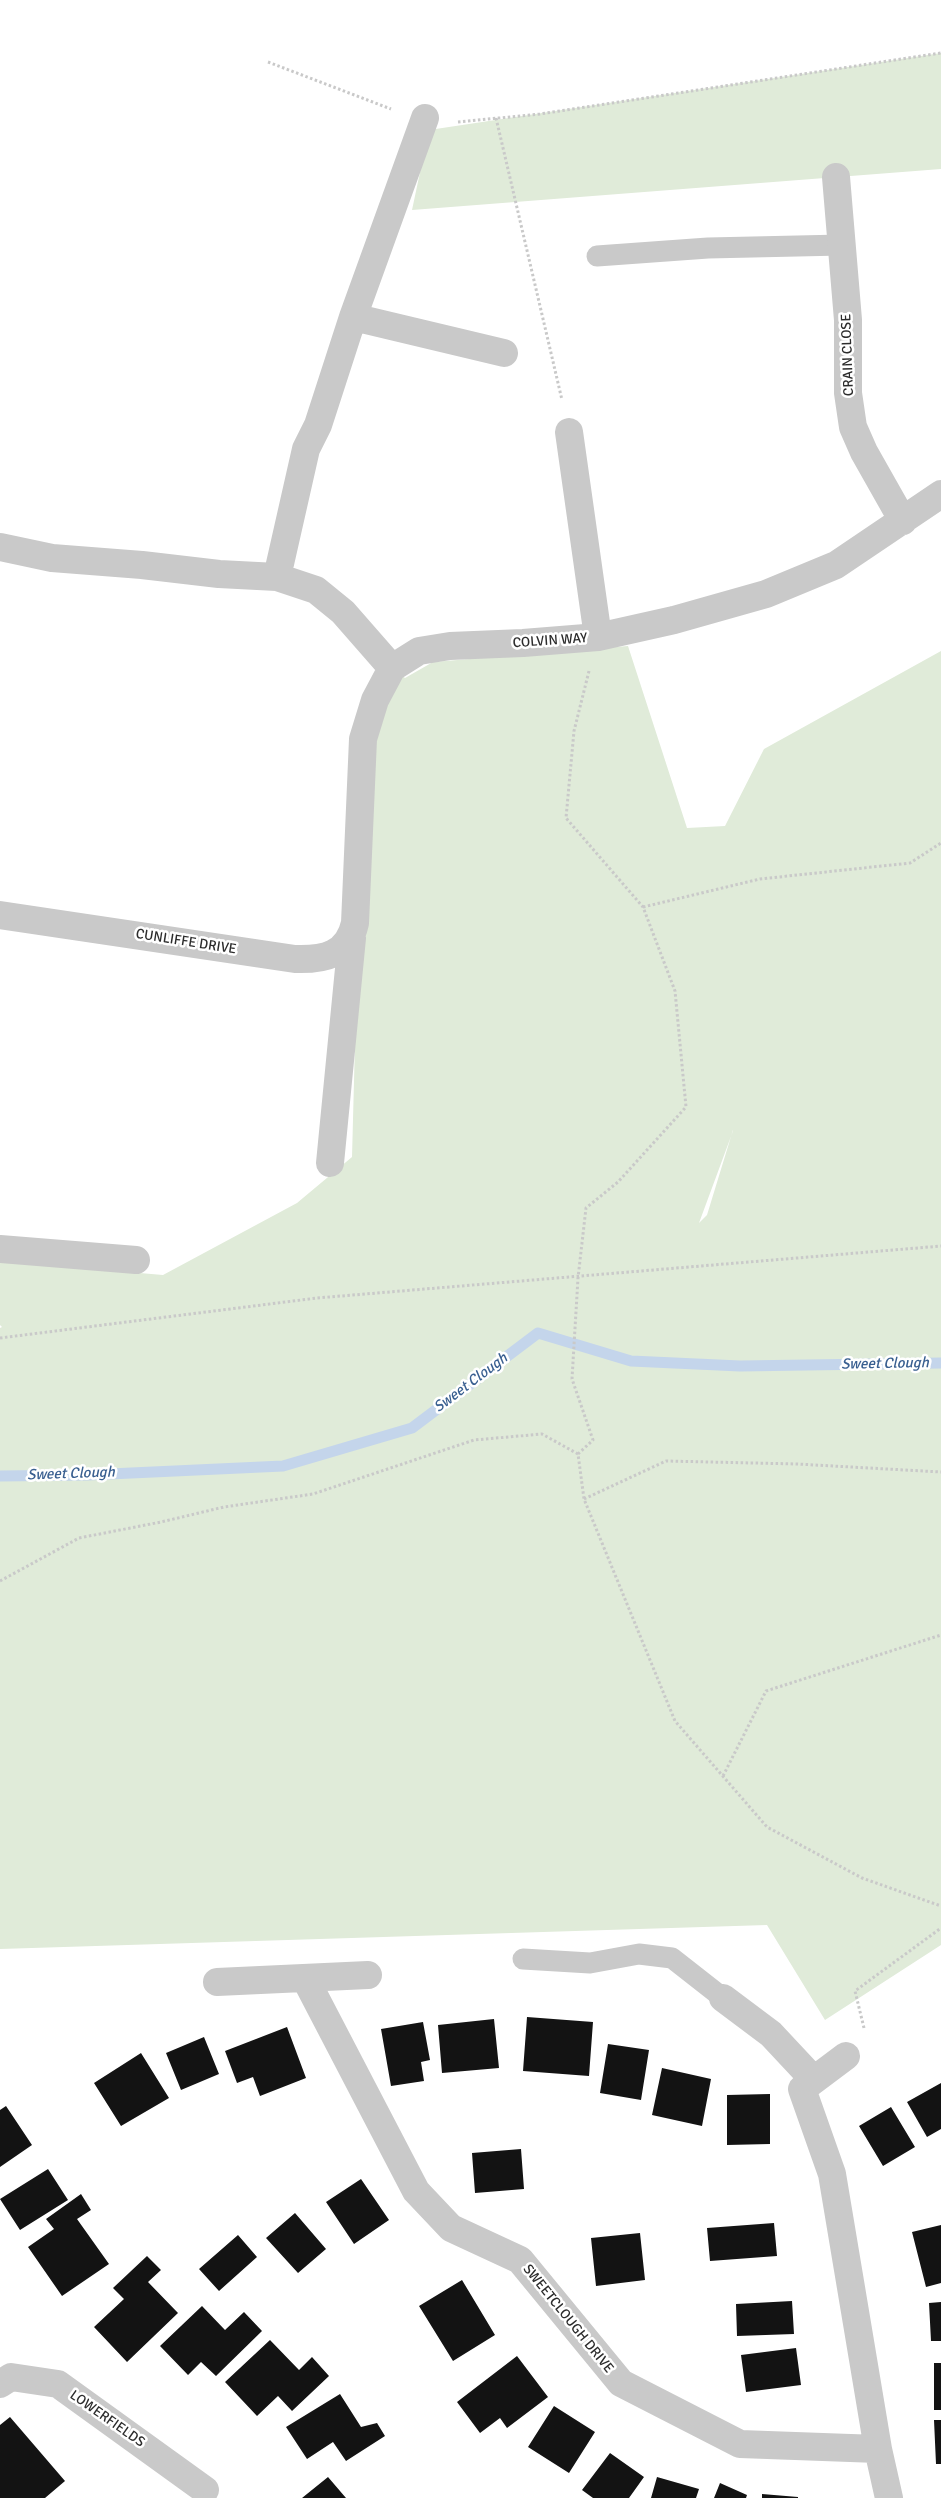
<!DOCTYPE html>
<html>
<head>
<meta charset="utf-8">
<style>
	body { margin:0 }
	canvas { display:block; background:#fff }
</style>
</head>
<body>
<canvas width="941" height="2498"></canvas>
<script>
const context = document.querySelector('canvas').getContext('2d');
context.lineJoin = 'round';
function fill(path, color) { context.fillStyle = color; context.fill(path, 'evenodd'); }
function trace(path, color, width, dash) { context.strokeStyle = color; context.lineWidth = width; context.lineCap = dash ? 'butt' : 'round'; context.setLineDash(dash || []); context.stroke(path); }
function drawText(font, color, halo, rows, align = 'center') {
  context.font = font + ' Signika,sans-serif'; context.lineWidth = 5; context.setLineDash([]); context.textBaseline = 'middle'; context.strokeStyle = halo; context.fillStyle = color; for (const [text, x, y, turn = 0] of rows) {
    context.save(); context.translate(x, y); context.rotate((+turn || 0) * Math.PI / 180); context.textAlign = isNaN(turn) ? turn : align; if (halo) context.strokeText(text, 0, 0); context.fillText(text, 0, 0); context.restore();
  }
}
fill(new Path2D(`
	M941,53V169L412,210L429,130Z
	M628,646L687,828L725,826L764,749L941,651V1945L825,2020L767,1925L0,1949V1328L2,1327L0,1325V1261L163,1275L297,1203L352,1157L363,739L392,668L405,678L433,662ZM733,1130L707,1215L699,1223L733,1131Z`), '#e0ebd9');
trace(new Path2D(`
	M0,1476L88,1475L283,1466L412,1428L538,1333L631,1361L740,1366L941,1363`), '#c4d5eb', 11);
fill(new Path2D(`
	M527,2017L593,2022L589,2076L523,2071Z
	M494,2019L499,2068L442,2073L438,2025Z
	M423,2022L430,2060L421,2062L424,2081L391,2086L381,2029Z
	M287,2027L306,2078L260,2096L253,2077L237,2083L225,2051Z
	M204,2037L219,2074L181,2090L166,2053Z
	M608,2044L649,2050L641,2100L600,2093Z
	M141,2053L169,2098L121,2126L94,2083Z
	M662,2068L711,2079L702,2126L652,2115Z
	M941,2083V2129L927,2137L907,2102Z
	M770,2094V2144L727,2145V2095Z
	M6,2106L32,2145L0,2167V2110Z
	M891,2107L915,2147L883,2166L859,2126Z
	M521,2149L524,2189L475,2193L472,2153Z
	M48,2169L68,2200L20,2230L0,2199Z
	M361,2179L389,2220L354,2244L326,2202Z
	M81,2194L91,2210L77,2219L109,2264L62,2296L28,2247L54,2229L46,2219Z
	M295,2213L326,2249L298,2273L266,2238Z
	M774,2223L777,2256L710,2261L707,2228Z
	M941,2225V2283L926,2287L912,2232Z
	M640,2233L645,2280L596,2286L591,2238Z
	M238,2235L257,2257L219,2291L199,2269Z
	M147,2256L161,2270L148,2282L178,2313L127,2362L94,2327L124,2299L113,2288Z
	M462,2280L495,2335L453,2361L419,2306Z
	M792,2301L794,2334L737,2336L736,2304Z
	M941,2302V2341H931L929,2303Z
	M202,2306L225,2330L244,2312L262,2331L216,2376L201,2362L188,2375L160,2346Z
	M270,2340L299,2370L312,2357L329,2376L292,2411L278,2396L257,2416L225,2382Z
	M796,2348L801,2385L746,2392L741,2355Z
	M517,2356L548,2397L507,2428L500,2418L480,2433L457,2402Z
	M934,2363H941V2410H934Z
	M340,2394L361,2427L377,2423L385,2436L346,2461L333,2442L307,2459L286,2427Z
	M554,2406L595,2432L569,2473L528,2447Z
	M10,2417L65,2481L45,2498H0V2425Z
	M934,2420H941V2464H936Z
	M610,2453L644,2477L629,2498H593L582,2490Z
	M328,2477L346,2498H302Z
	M657,2477L699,2489L696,2498H651Z
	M720,2483L747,2495L746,2498H714Z
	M762,2494L798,2497V2498H762Z`), '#131313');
trace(new Path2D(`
	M268,62L391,109
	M496,118L562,400
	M458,122L540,114L941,53
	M589,671L574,731L566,818L643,907L675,991L686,1107L618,1182L586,1208L578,1278L572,1379L593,1440L578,1454L584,1499L675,1721L767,1827L862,1878L941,1906
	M643,907L760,879L910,863L941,843
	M0,1338L317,1298L941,1246
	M584,1499L666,1461L797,1464L941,1472
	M0,1581L79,1538L161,1522L224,1507L313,1494L474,1440L542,1434L578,1454
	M723,1776L766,1691L941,1635
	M864,2028L855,1991L941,1928`), '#c9c9c9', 3, [2.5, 2.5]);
trace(new Path2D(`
	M597,256L708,248L842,245
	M523,1959L590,1963L639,1954L672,1958L723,1998`), '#c9c9c9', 21);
trace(new Path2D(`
	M836,177L848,320V393L853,427L864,452L903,521
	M353,317L504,353
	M569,432L598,637
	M0,547L52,558L142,565L219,574L277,577L316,590L343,612L392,668
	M277,577L306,449L318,425L353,317L425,118
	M0,915L295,959C324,960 348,955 355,923L363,739L375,700L392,668L419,651L450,646L523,643L598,637L674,620L766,594L836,565L941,494
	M330,1163L352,938
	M0,1249L136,1260
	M305,1978L416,2191L451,2228L520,2260L621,2383L740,2444L878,2449
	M217,1982L368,1975
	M723,1998L771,2034L814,2080
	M846,2056L802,2089L832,2174L878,2449L889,2498
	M0,2384L11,2377L58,2384L205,2490`), '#c9c9c9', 28);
drawText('14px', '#2c2c2c', '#fff', [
	["CRAIN CLOSE",848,355,-92],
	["COLVIN WAY",550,641,-4],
	["CUNLIFFE DRIVE",186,942,9],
	["SWEETCLOUGH DRIVE",568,2319,51],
	["LOWERFIELDS",107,2419,35]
]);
drawText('italic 15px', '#395f90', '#fff', [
	["Sweet Clough",885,1364,-1],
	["Sweet Clough",471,1383,-37],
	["Sweet Clough",71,1474,-2]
]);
</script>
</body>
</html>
